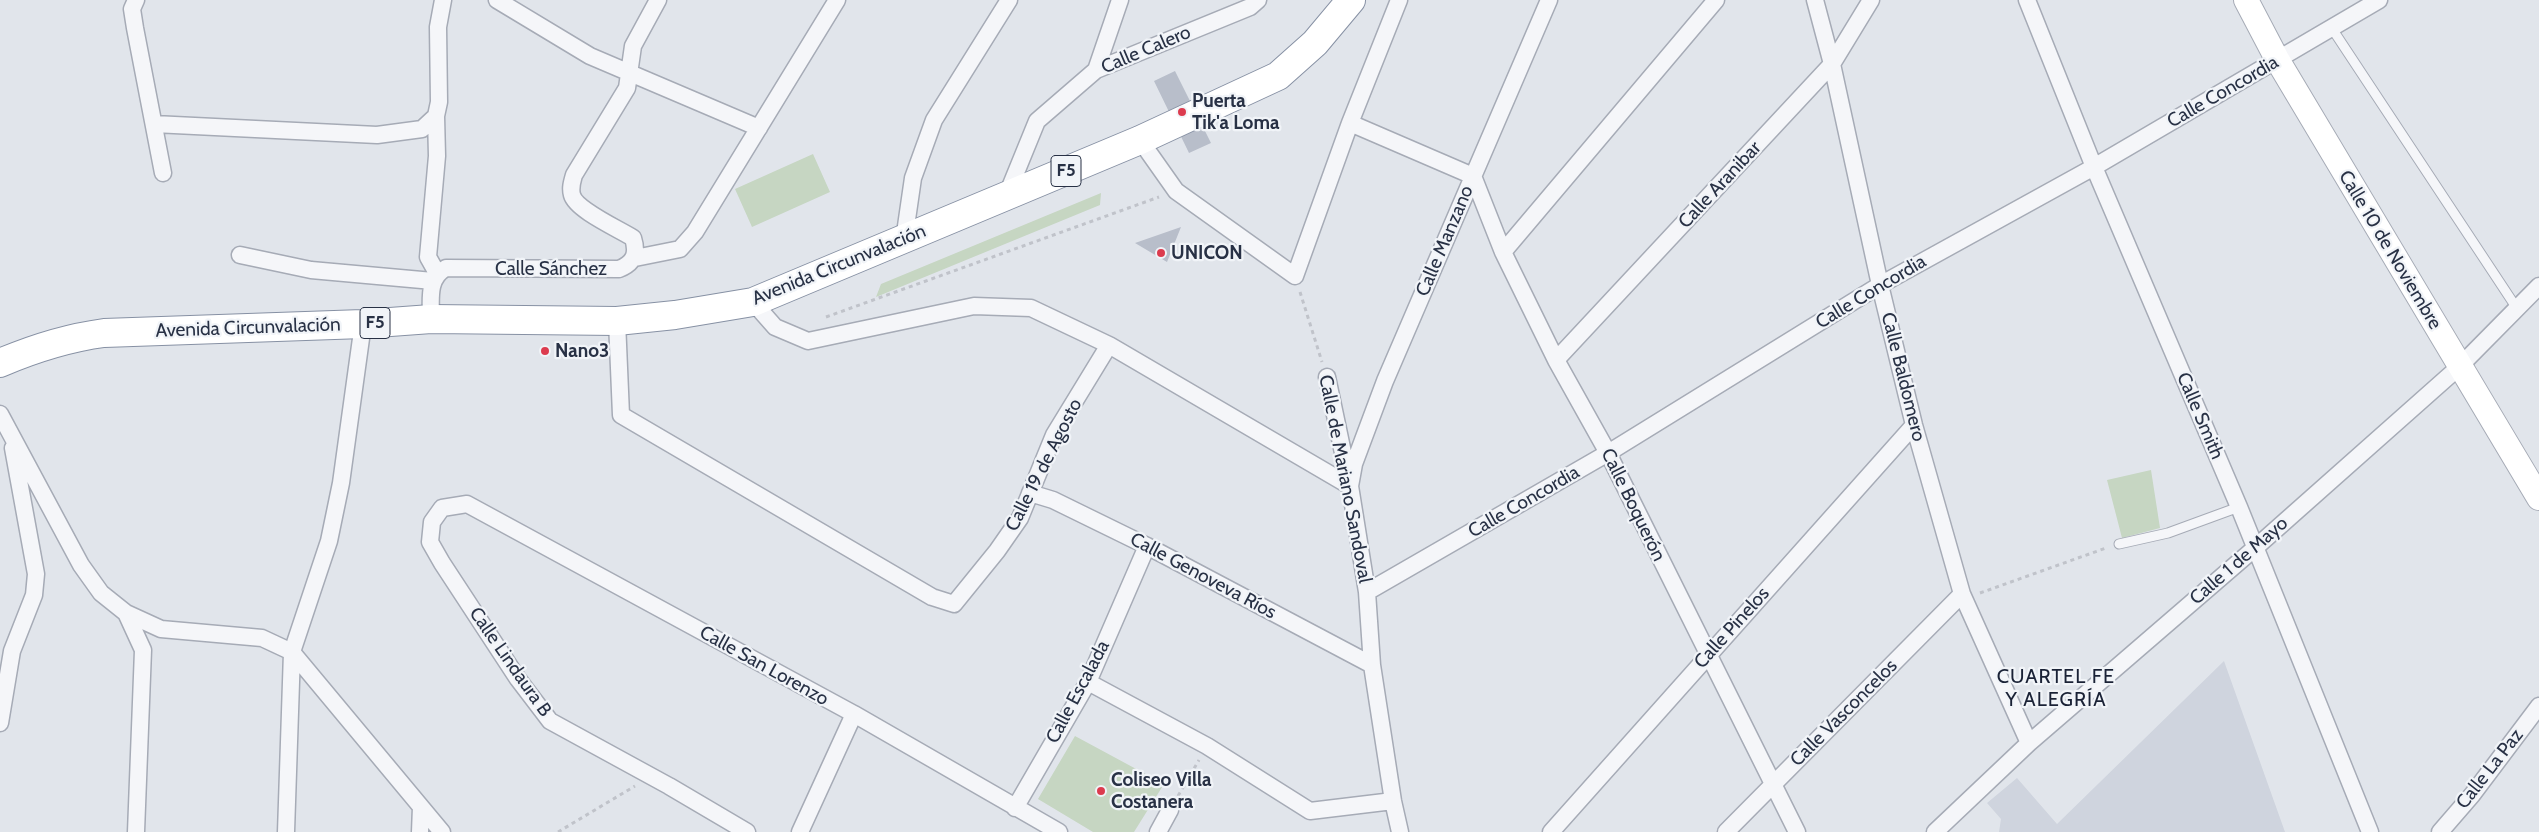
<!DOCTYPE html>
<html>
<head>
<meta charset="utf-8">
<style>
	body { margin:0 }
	canvas { display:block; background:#e1e5eb }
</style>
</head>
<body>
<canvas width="2539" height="832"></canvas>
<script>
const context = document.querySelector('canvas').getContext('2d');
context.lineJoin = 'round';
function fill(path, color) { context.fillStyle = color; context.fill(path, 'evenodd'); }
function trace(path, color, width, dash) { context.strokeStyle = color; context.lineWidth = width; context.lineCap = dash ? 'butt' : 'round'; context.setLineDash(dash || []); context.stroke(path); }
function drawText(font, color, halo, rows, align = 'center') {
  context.font = font + ' Cabin,sans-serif'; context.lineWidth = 4.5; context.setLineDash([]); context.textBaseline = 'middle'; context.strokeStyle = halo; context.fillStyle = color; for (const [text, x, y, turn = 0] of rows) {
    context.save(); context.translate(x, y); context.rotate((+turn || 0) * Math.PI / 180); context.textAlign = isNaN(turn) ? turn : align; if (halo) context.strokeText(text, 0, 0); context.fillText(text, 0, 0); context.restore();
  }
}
fill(new Path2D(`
	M2224,661L2285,832H1999L2001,819L1987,803L2017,778L2057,824Z`), '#cfd4de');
fill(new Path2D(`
	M813,154L830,192L752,227L735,189Z
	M1101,193L1100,205L876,297L881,284Z
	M2151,470L2160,528L2122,538L2107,480Z
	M1075,736L1164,784L1134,832H1093L1038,799Z`), '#c6d6c2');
fill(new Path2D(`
	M1175,71L1211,143L1189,153L1154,81Z
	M1181,227L1167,262L1135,243Z`), '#b8beca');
const service = new Path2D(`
	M2331,27L2516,307
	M2119,544L2168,533L2239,507`);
const minor = new Path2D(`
	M136,0L132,9L135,28L163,173
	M497,0L590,56L759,128
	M1815,0L1832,64L1880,285L1914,425L1962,594L2029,743
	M2027,0L2094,167L2239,507L2370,832
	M1096,70L1120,0
	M436,116L437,156L428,257L437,273
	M1350,123L1473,176L1503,252L1556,360L1608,453L1797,832
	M154,124L377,135L422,129L436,116L439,102L438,27L443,0
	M1140,140L1176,191L1295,276L1350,123L1399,0
	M1006,197L1037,121L1096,70L1250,7L1258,0
	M904,240L913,178L934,120L1009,0
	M1503,252L1716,0
	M240,255L311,270L433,281
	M635,258L680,249L695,232L837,0
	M753,302L775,327L808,341L974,306L1031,308L1109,345L1350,486
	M431,319C431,300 427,278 446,268L619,269C634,263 638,254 633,238C619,229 576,210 572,195C570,188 572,182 574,175L627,88L633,46L658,0
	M617,321L621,415L932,597L954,604L997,551L1020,518L1054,435L1109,345
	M363,324L341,483L329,541L292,652L442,832
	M1556,360L1832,64L1871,0
	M1327,377L1350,486L1367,592L1372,665L1393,801L1400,832
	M0,414L81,565L101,593L126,613L161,629L262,638L292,652L286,832
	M1350,486L1354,464L1385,381L1549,0
	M1030,493L1053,500L1147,546L1372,665
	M1367,592L1608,453L1880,285L2094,167L2379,0
	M126,613L143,650L136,832
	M1088,682L1207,746L1310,811L1393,801
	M0,723L12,651L34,595L36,574L13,448
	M1015,808L1088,682L1147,546
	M420,832L421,807
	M747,832L669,786L550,721L518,679L442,563L430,542L432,522L442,508L467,504L854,714L1059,832
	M800,832L854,714
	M1158,832L1170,810
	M1551,832L1914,425
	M1726,832L1962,594
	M1935,832L2029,743L2255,548L2459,367L2539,286
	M2440,832L2472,795L2539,706`);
const secondary = new Path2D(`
	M2246,0L2278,61L2539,498`);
const trunk = new Path2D(`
	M0,363C35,348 67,338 104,333L363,324L431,319L617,321L675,315L753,302L1140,140L1278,76L1315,43L1351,0`);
trace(service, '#a6abb6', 11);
trace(minor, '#a6abb6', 19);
trace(secondary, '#a6abb6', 26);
trace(trunk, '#8791a4', 30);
trace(new Path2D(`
	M1300,292L1322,362
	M826,317L1159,197
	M1980,593L2106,548
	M1178,796L1199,760
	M558,832L635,786`), '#c0c3ca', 3, [4, 4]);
trace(service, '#f5f6f9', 9);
trace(minor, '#f5f6f9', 16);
trace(secondary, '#fff', 24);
trace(trunk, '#fff', 28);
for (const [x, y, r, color] of [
	[1182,112,5,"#dc3b4e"],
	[1161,253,5,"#dc3b4e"],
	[545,351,5,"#dc3b4e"],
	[1101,791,5,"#dc3b4e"]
]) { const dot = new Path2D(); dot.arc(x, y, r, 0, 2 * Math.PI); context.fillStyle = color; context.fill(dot); trace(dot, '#f1f4f8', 2); }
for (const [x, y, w] of [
	[1066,171,30],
	[375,323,30]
]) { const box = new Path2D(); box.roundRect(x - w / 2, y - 15.5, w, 31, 4); context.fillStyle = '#f1f4f8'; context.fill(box); trace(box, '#283145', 1); }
drawText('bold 18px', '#283145', null, [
	["F5",1066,171],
	["F5",375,323]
]);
drawText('19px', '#283145', '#f1f4f8', [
	["Calle Calero",1146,50,-23],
	["Calle Concordia",2223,92,-30],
	["Calle Aranibar",1720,185,-47],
	["Calle Manzano",1445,241,-67],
	["Calle 10 de Noviembre",2390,250,59],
	["Avenida Circunvalación",839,265,-22],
	["Calle Sánchez",551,269],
	["Calle Concordia",1871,292,-31],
	["Avenida Circunvalación",248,328,-2],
	["Calle Baldomero",1903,377,76],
	["Calle Smith",2200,416,67],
	["Calle 19 de Agosto",1044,465,-63],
	["Calle de Mariano Sandoval",1345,479,79],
	["Calle Concordia",1524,502,-30],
	["Calle Boquerón",1633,505,64],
	["Calle 1 de Mayo",2239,561,-41],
	["Calle Genoveva Ríos",1203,576,28],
	["Calle Pinelos",1732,628,-48],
	["Calle Lindaura B",510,662,55],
	["Calle San Lorenzo",764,666,29],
	["Calle Escalada",1078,692,-62],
	["Calle Vasconcelos",1844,713,-45],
	["Calle La Paz",2490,769,-52]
]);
drawText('bold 19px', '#283145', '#f1f4f8', [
	["Puerta",1192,101],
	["Tik'a Loma",1192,123],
	["UNICON",1171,253],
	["Nano3",555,351],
	["Coliseo Villa",1111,780],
	["Costanera",1111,802]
], 'left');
context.letterSpacing = '1px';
drawText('20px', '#1a2236', '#f1f4f8', [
	["CUARTEL FE",2056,677],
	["Y ALEGRÍA",2056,700]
]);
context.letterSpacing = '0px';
</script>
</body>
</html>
